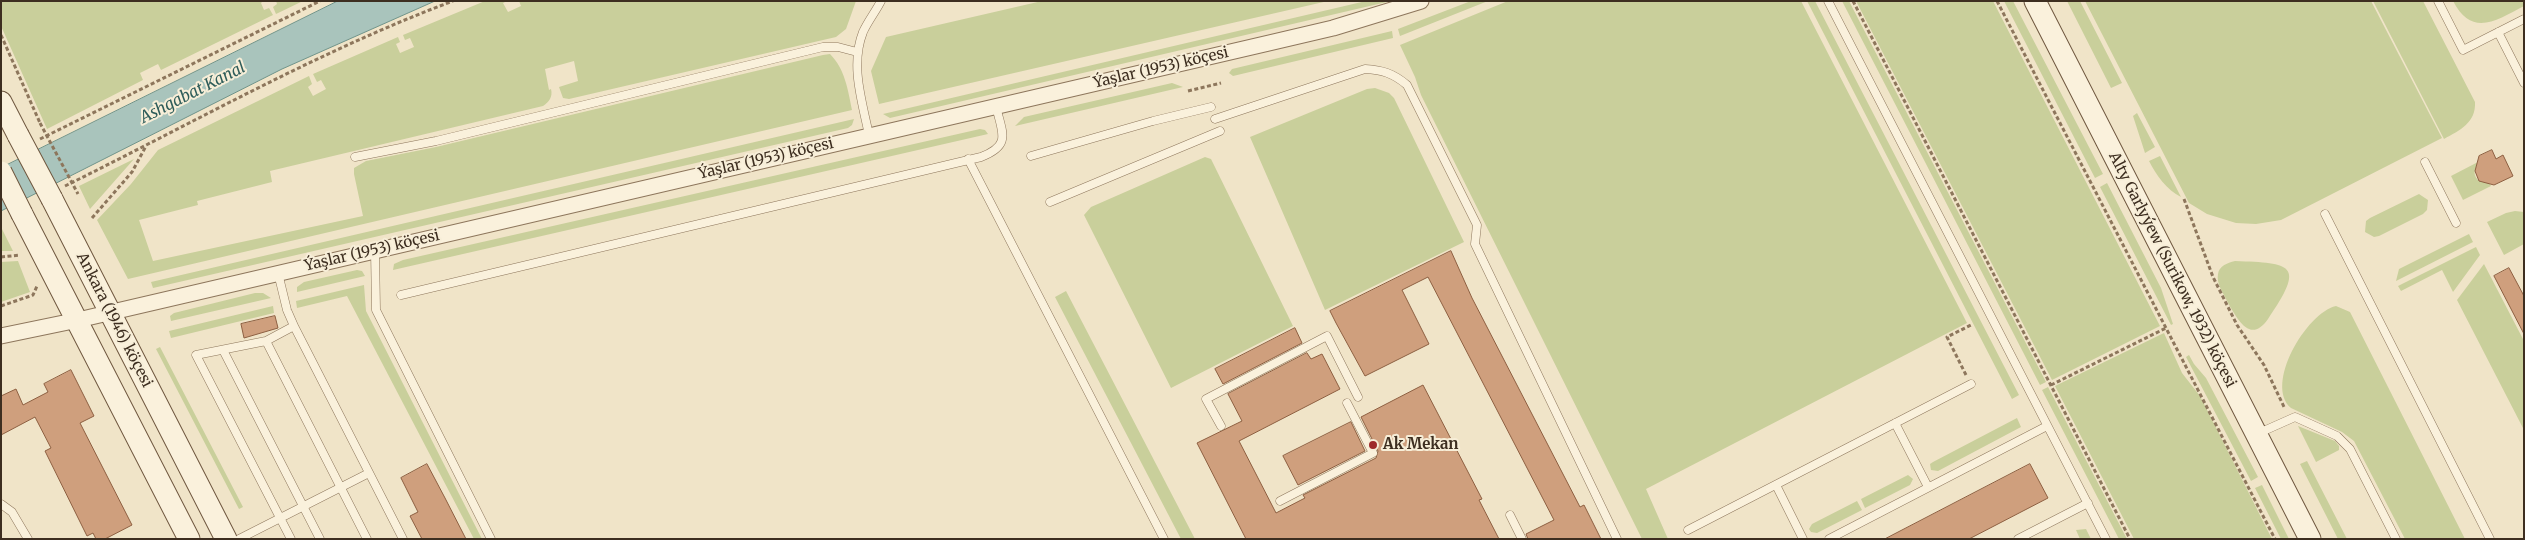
<!DOCTYPE html>
<html>
<head>
<meta charset="utf-8">
<style>
	body { margin:0 }
	#map { position:relative; width:2525px; height:540px; overflow:hidden; background:#f0e4c8; font-family:Merriweather,serif }
	canvas { display:block }
	.frame { position:absolute; inset:0; border:2px solid #3d2e20; pointer-events:none }
</style>
</head>
<body>
<div id="map">
<canvas width="2525" height="540"></canvas>
<div class="frame"></div>
</div>
<script>
const context = document.querySelector('canvas').getContext('2d');
context.lineJoin = 'round';
function fill(path, color) { context.fillStyle = color; context.fill(path, 'evenodd'); }
function trace(path, color, width, dash) { context.strokeStyle = color; context.lineWidth = width; context.lineCap = dash ? 'butt' : 'round'; context.setLineDash(dash || []); context.stroke(path); }
function drawText(font, color, halo, rows, align = 'center') {
  context.font = font + ' Merriweather,serif'; context.lineWidth = 4; context.setLineDash([]); context.textBaseline = 'middle'; context.strokeStyle = halo; context.fillStyle = color; for (const [text, x, y, turn = 0] of rows) {
    context.save(); context.translate(x, y); context.rotate((+turn || 0) * Math.PI / 180); context.textAlign = isNaN(turn) ? turn : align; if (halo) context.strokeText(text, 0, 0); context.fillText(text, 0, 0); context.restore();
  }
}
fill(new Path2D(`
	M1,1H263L261,3L264,10L269,8L273,15L161,70L158,64L140,73L143,80L47,129L1,26Z
	M276,1H303L276,14L273,7L277,4Z
	M485,1H507L503,3L508,12L521,6L519,1H856L846,29L836,37L569,99L563,98L559,87L578,81L574,61L545,69L549,90L551,89C553,97 549,102 543,106L270,171L272,182L197,201L198,205L139,220L153,261L363,216L354,174V168L366,161L436,147L823,55L830,54C845,69 848,90 852,110L128,279L97,220L131,184L158,150L309,76L312,84L308,87L313,96L326,89L321,80L317,82L313,74L398,37L400,42L396,44L400,53L414,47L410,38L405,40L403,35Z
	M1042,1H1328L879,104L871,71L886,37Z
	M1366,1H1391L890,118L883,114Z
	M1471,1H1488L1400,36L1398,29Z
	M1508,1H1801L1967,323L1646,489L1668,539H1642L1421,95L1415,77L1400,45Z
	M1807,1H1815L2019,395L2012,399Z
	M1842,1H1849L2046,382L2040,385Z
	M1856,1H1993L2160,326L2052,380Z
	M2004,1H2013L2103,174L2095,178Z
	M2067,1H2080L2122,83L2111,88Z
	M2085,1H2371L2442,138L2281,220L2256,224L2236,223L2207,214L2189,203Z
	M2373,1H2423L2475,102C2476,123 2460,130 2444,139Z
	M2453,1H2524V6C2497,20 2472,38 2453,1Z
	M1392,31L1393,38L1233,76L1229,73L1232,69Z
	M1172,83L1183,87L1015,126L1024,117Z
	M1375,88L1389,93L1394,98L1464,242L1325,310L1250,137L1367,89Z
	M2137,113L2155,147L2145,153L2133,116Z
	M854,119L852,125L848,128L153,288L151,282Z
	M980,129L985,130L988,134L393,270L394,264L403,260Z
	M2160,156L2181,197C2167,190 2156,175 2149,161Z
	M1205,157L1211,159L1293,326L1171,388L1084,215L1091,207Z
	M134,159L90,209L79,186Z
	M2478,162C2476,169 2471,173 2479,181L2489,182L2491,186L2463,200L2451,176Z
	M2107,183L2161,288L2173,324L2171,325L2100,187Z
	M2419,194L2428,200L2427,210L2423,214L2379,236L2374,237L2365,232L2366,221L2370,218Z
	M2515,211L2524,212V244L2504,255L2487,222L2506,213Z
	M1,228V227L13,251H1Z
	M2469,234L2473,242L2396,281L2399,269Z
	M2476,247L2480,255L2453,292L2442,270L2401,291L2398,286Z
	M18,261L30,292L1,302V262Z
	M2235,261C2292,263 2306,264 2268,319C2250,345 2237,318 2228,303C2224,294 2216,284 2218,274C2219,266 2227,263 2235,261Z
	M2484,264L2524,341V430L2457,300Z
	M357,270L362,271L365,276L297,292V287L304,282Z
	M364,285L366,311L482,539H474L347,296L297,308L296,301Z
	M1066,291L1195,539H1181L1055,297Z
	M255,293H263L271,298L171,321L170,316L174,313Z
	M273,306L274,313L171,338L169,331Z
	M2336,306L2350,312L2465,539H2405L2354,441L2342,432L2291,408C2264,385 2306,313 2336,306Z
	M2164,333L2182,373L2200,396L2272,539H2134L2055,386Z
	M160,347L243,507L239,509L156,349Z
	M2189,355L2194,364L2206,378L2258,477L2251,481L2186,357Z
	M2048,387L2127,539H2119L2042,390Z
	M2017,418L2021,427L1938,471L1931,470L1930,464L1933,462Z
	M2298,426L2335,441L2339,446V450L2316,462Z
	M2307,461L2347,539H2338L2300,464Z
	M1908,475L1913,479L1910,485L1865,508L1861,499Z
	M2262,485L2289,539H2281L2255,488Z
	M1857,501L1862,510L1817,533L1811,532L1809,529L1812,524Z
	M2086,529L2091,539H2080L2076,530Z`), '#c9cf9b');
const water = new Path2D(`
	M338,1H435L282,69L1,211V168Z`);
fill(water, '#a9c4bc');
trace(water, '#6f938a', 1);
const building = new Path2D(`
	M2492,150L2496,159L2503,155L2513,176L2494,185L2479,181L2475,171L2479,156Z
	M1451,251L1472,298L1580,507L1584,505L1601,539H1528L1526,534L1554,520L1428,277L1402,290L1429,344L1365,376L1336,323L1330,311Z
	M2509,268L2524,296V334L2494,276Z
	M275,316L278,328L244,338L241,324Z
	M1295,328L1302,343L1223,384L1215,369Z
	M1307,353L1311,359L1322,354L1340,389L1239,441L1276,513L1305,498L1303,495L1376,458L1378,451L1361,417L1423,385L1482,499L1479,500L1499,539H1246L1197,443L1242,421L1228,394Z
	M71,370L94,416L80,423L132,525L105,539H96L93,533L87,536L45,451L51,448L35,417L1,435V396L16,389L23,405L48,392L44,384Z
	M1351,422L1365,451L1298,485L1283,456Z
	M427,464L445,498L466,539H422L410,516L418,512L401,478Z
	M2030,464L2048,498L1969,539H1885Z`);
fill(building, '#cf9f7d');
trace(building, '#8d5f41', 1);
const lane = new Path2D(`
	M1828,1L2106,539
	M2438,1L2463,50L2524,19
	M2498,32L2524,83
	M1215,119L1365,69C1382,70 1393,73 1407,85L1477,225L1475,244L1617,539
	M869,135C862,101 850,65 863,32C868,21 876,11 881,1
	M1031,156L1153,121L1211,107
	M355,157L436,141L823,47H838L857,52
	M968,159L1164,539
	M2425,162L2456,223
	M1050,202L1220,131
	M2325,214L2490,539
	M375,250L376,310L491,539
	M278,273L287,310L294,326L403,539
	M401,295L981,157C1012,145 1002,133 996,106
	M266,341L367,539
	M223,350L320,539
	M1895,423L1928,487
	M1221,426L1206,399L1327,336L1358,397
	M2259,433L2295,417L2337,436L2350,449L2396,539
	M1776,485L1803,539
	M1280,501L1373,453L1347,403
	M1,504L12,512L28,539
	M1510,515L1522,539
	M1688,530L1971,384
	M239,539L369,473
	M291,539L196,355L266,341L294,326
	M1829,539L2047,426
	M2018,539L2088,503`);
const street = new Path2D(`
	M1,336L78,320L1269,43L1333,28L1421,1`);
const secondary = new Path2D(`
	M2035,1L2310,539
	M1,102L18,135
	M52,199L226,539
	M22,214L189,539`);
trace(lane, '#8d765c', 9);
trace(street, '#8d765c', 17);
trace(secondary, '#6f573f', 23);
trace(new Path2D(`
	M1853,1L2130,539
	M1997,1L2275,539
	M1,35L40,123
	M1188,91L1221,83
	M40,139L320,1
	M65,186C193,123 319,51 453,1
	M2184,199L2213,277L2237,325L2264,365L2285,409
	M92,218L132,172L146,146
	M1,257L20,255
	M1,306L33,295L37,286
	M1966,375L1947,337L1971,325
	M2051,385L2166,328`), '#8d765c', 3, [4, 2.5]);
trace(lane, '#faf1dc', 8);
trace(street, '#faf1dc', 15);
trace(secondary, '#faf1dc', 21);
const secondaryBridge = new Path2D(`
	M18,135L52,199
	M1,172L22,214`);
trace(secondaryBridge, '#6f573f', 23, []);
trace(new Path2D(`
	M40,123L78,194`), '#8d765c', 3, [4, 2.5]);
trace(secondaryBridge, '#faf1dc', 21);
for (const [x, y, r, color] of [
	[1373,445,5,"#9e2a2b"]
]) { const dot = new Path2D(); dot.arc(x, y, r, 0, 2 * Math.PI); context.fillStyle = color; context.fill(dot); trace(dot, '#f7eed8', 2); }
drawText('15px', '#3d2e20', '#f7eed8', [
	["Ýaşlar (1953) köçesi",1161,68,-13],
	["Ýaşlar (1953) köçesi",766,159,-13],
	["Ýaşlar (1953) köçesi",372,251,-13],
	["Alty Garlyýew (Surikow, 1932) köçesi",2172,270,63],
	["Ankara (1946) köçesi",114,320,63]
]);
drawText('bold 15px', '#3d2e20', '#f7eed8', [
	["Ak Mekan",1383,445]
], 'left');
drawText('italic 16px', '#2f5d5a', '#f7eed8', [
	["Ashgabat Kanal",193,93,-27]
]);
</script>
</body>
</html>
